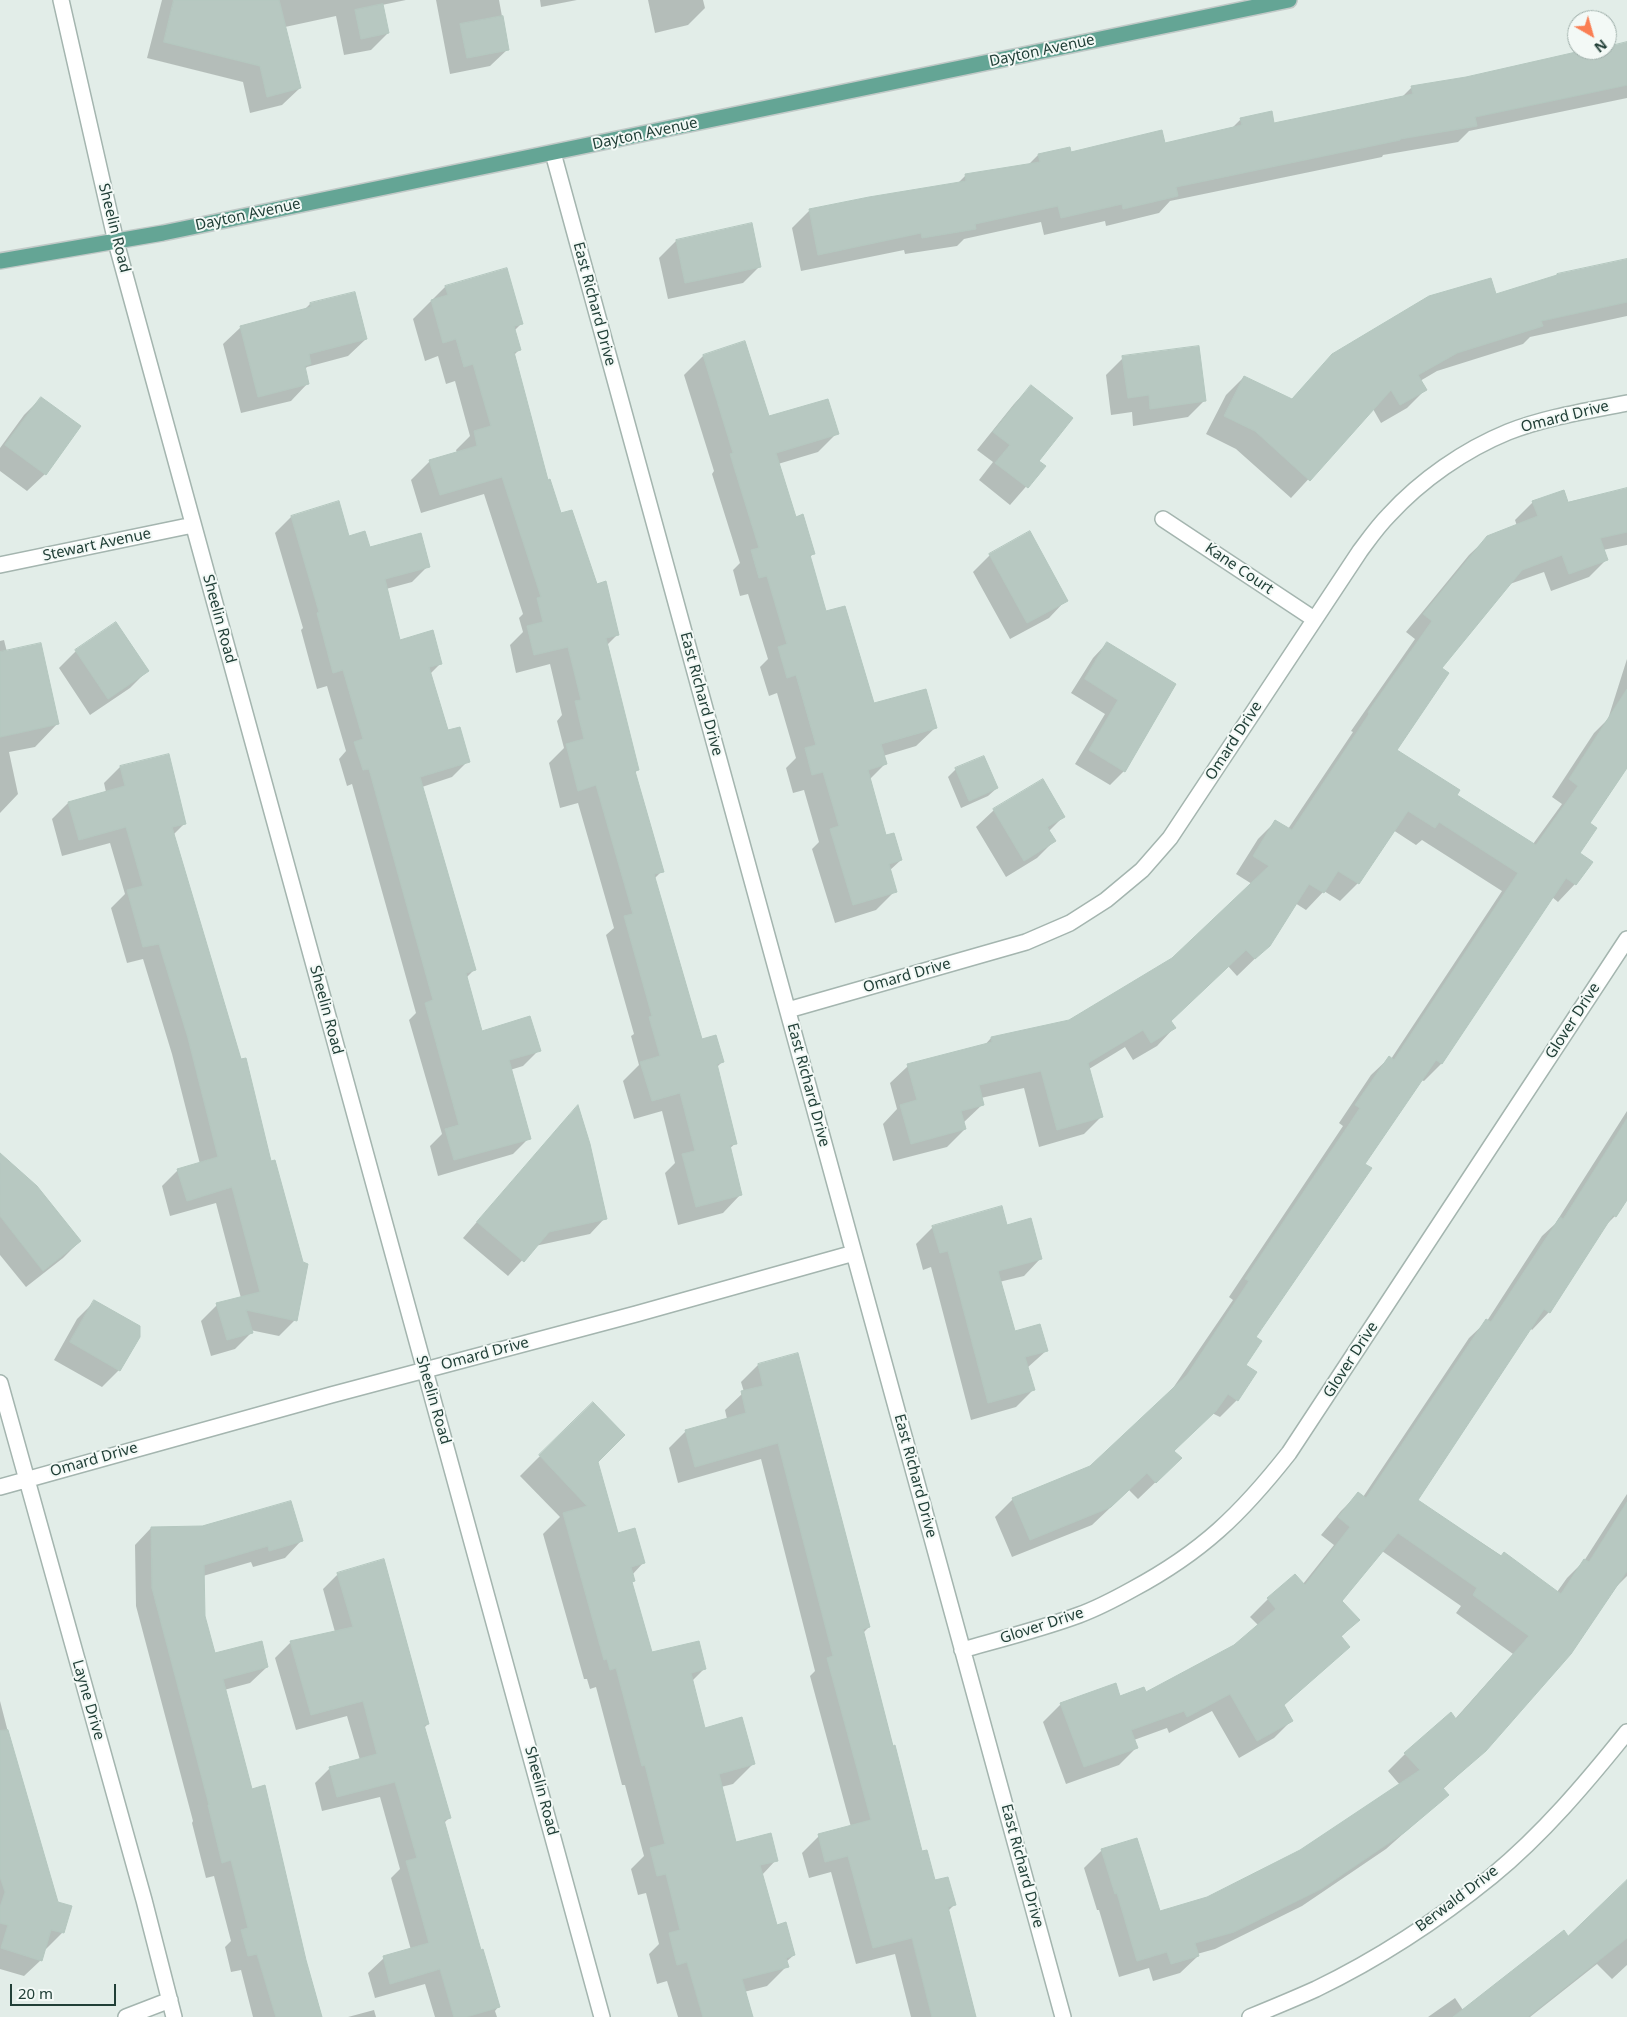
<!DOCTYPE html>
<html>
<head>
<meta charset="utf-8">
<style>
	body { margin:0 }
	#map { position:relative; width:1627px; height:2017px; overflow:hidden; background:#e2ede8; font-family:"Noto Sans",sans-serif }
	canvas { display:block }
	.north { position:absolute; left:1567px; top:10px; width:50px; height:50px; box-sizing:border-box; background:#f3f9f6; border:1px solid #9fafaa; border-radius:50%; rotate:142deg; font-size:14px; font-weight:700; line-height:20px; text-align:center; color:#213f37 }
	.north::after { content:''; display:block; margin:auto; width:18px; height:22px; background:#fa7e53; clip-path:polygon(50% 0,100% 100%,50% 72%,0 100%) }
	.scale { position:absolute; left:10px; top:1984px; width:106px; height:22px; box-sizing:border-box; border:2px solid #213f37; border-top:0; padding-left:6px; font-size:15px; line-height:18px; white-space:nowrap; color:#213f37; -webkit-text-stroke:4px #f3f9f6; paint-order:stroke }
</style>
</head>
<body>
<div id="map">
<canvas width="1627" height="2017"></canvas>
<div class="north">N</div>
<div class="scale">20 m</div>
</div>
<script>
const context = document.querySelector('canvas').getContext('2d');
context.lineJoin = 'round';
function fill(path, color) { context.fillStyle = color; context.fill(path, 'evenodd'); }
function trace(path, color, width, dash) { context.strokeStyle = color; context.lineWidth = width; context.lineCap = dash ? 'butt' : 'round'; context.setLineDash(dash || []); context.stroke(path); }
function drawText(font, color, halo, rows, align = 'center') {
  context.font = font + ' "Noto Sans",sans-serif'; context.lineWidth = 4; context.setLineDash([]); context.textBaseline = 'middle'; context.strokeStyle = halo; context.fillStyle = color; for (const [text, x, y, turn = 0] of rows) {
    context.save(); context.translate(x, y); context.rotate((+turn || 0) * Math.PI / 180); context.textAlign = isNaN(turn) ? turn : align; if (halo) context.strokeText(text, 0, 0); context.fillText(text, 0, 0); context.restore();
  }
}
fill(new Path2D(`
	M162,0H406L382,5L388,33L371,50L344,55L336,16L285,27L300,88L282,105L250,113L243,82L147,58Z
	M436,0H499L508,49L490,66L450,74Z
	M540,0H577L541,7Z
	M648,0H703L705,8L688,25L655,33Z
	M1627,43V98L1469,131L1458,142L1383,155L1382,157L1170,201L1159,213L1106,226L1105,221L1044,235L1041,222L964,239L957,246L905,254L904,250L801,271L792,228L809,211L869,198L957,184L966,175L1028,165L1038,155L1164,144L1231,129L1241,119L1273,125L1402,97L1412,87L1466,78L1596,50H1607V48Z
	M676,241L760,266L743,283L668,299L659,258Z
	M1627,260V316L1530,337L1523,344L1437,371L1420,381L1426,389L1407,408L1381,423L1373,409L1291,498L1236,449L1206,434L1226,395L1244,377L1291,400L1333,355L1495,296Z
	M506,269L522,323L514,331L519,350L513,356L547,481L560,515L596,585L618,634L607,645L638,770L634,773L662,871L654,879L701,1041L722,1062L716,1068L736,1143L729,1149L741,1194L723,1213L678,1225L665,1173L675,1163L662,1111L634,1119L623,1081L639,1065L631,1036L634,1034L606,935L614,928L578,803L560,808L549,763L564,748L557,721L562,715L550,664L516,673L510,645L523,632L519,618L523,614L484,494L421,513L411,480L430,461L457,453L456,450L470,436L455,381L446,384L438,356L425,361L413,319L445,287Z
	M310,304L366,339L348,356L307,367L305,369L308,383L291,401L241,413L223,344L241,327L304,310Z
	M744,343L768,418L837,433L818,452L778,464L795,518L813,554L810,557L825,613L873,704L935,728L916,746L883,756L885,764L869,780L885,837L901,860L889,871L895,891L876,910L835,923L812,849L819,842L804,790L793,793L786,768L796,758L777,693L769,696L760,667L768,659L748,594L740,596L733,570L740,563L712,474L714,471L684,375L703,356Z
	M1123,358L1205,400L1188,417L1133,426L1132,412L1111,415L1106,375Z
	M1031,386L1037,461L1044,466L1010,505L979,480L993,462L977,450L1014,404Z
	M41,398L45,474L27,491L0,471V448L24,415Z
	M1627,489V545L1603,550L1606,560L1589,577L1551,591L1544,572L1507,585L1440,668L1395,750L1455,795L1533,844L1562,804L1552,797L1594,733L1608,719L1627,659V765L1589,823L1578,853L1575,884L1558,902L1552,897L1441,1064L1424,1081L1421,1080L1363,1164L1254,1337L1244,1365L1237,1400L1220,1417L1212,1413L1173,1451L1162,1476L1138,1499L1129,1490L1092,1525L1012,1557L995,1517L1013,1499L1090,1467L1171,1391L1233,1300L1229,1297L1343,1126L1339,1123L1371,1075L1389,1058L1391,1059L1502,891L1422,840L1416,845L1393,830L1358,883L1340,901L1324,891L1306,910L1295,903L1269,945L1237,976L1228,966L1170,1021L1174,1028L1157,1046L1133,1060L1125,1047L1089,1069L1102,1116L1084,1134L1039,1147L1024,1088L981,1098L983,1104L963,1123L965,1129L947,1147L893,1161L883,1124L897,1109L890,1083L908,1066L984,1046L991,1038L1070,1021L1172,959L1252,884L1236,874L1258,839L1276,821L1288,829L1353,732L1351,731L1415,639L1406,632L1469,555L1488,537L1517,526L1515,520L1533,502L1567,503Z
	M291,517L348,537L369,549L428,566L412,582L386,589L399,641L441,663L430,674L447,732L468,761L452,777L422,787L474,970L466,978L481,1032L539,1050L523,1066L510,1070L529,1138L513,1154L438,1176L430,1146L442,1134L409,1020L416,1013L352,784L347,786L339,759L346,751L327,686L317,689L301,630L303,628L275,533Z
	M990,555L1066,600L1049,618L1010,639L973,572Z
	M4,640L7,652L58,723L35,747L9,752L18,794L0,813V641Z
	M1107,643L1144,734L1124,771L1110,785L1075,764L1105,714L1071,693L1093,658Z
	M76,651L147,671L130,688L90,715L59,668Z
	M120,767L185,823L173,835L295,1320L279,1336L250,1330L251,1333L235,1349L211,1356L201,1321L217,1305L241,1298L216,1203L170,1216L162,1186L178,1170L200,1164L172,1054L143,959L127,963L111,908L125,894L110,843L62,856L52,819L68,803L106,792L104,783Z
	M956,769L997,788L988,796L961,808L948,777Z
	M994,810L1064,816L1048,832L1054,841L1037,858L1006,877L976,827Z
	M577,1107L605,1218L590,1234L535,1246L508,1276L463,1238L563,1122Z
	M1627,1111V1198L1615,1216L1603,1228L1549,1312L1532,1330L1530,1328L1416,1500L1557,1592L1567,1578L1584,1561L1627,1494V1576L1617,1586L1616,1585L1485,1750L1443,1789L1447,1795L1386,1849L1302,1906L1215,1949L1197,1954L1198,1956L1180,1973L1153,1981L1149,1968L1119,1977L1099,1910H1097L1084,1868L1102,1850L1159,1913L1208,1898L1301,1851L1400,1785L1388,1771L1405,1754L1455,1719L1513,1654L1456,1613L1461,1606L1382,1551L1341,1601L1358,1620L1340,1638L1348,1646L1283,1706L1291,1721L1274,1738L1239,1758L1212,1711L1169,1733L1167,1728L1134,1740L1137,1747L1119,1765L1066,1784L1043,1722L1061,1704L1145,1694L1235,1646L1258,1625L1250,1617L1268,1599L1303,1584L1334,1545L1321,1535L1341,1511L1359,1493L1363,1497L1469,1338L1487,1321L1542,1236L1555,1224Z
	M0,1155L80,1241L63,1258L26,1287L0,1255Z
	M933,1227H1007L1041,1258L1024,1276L999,1282L1014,1333L1046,1351L1027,1368L1033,1390L1016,1407L971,1420L931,1267L923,1270L916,1244Z
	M95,1301L119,1370L102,1387L54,1360L77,1319Z
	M758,1365L869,1627L863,1633L921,1852L934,1882L954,1905L947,1912L974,2017H911L895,1954L856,1964L831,1872L809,1878L802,1853L819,1836L851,1827L810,1676L815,1671L761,1459L678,1483L669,1448L686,1431L727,1419L725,1410L744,1392L741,1382Z
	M540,1456L597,1462L618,1534L643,1563L632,1575L631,1583L651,1654L704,1669L692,1681L704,1729L753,1764L733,1784L721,1787L735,1844L776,1860L762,1875L776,1926L794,1955L786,1962L787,1966L767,1986L744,1992L752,2017H678L667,1981L657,1984L649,1954L659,1944L646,1893L638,1895L631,1869L644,1856L625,1785H622L596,1687L590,1689L587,1679H584L543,1534L560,1517L520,1476Z
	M203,1527L301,1541L285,1558L253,1567L251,1562L203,1576L204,1616L214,1655L267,1667L250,1683L224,1690L251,1790L305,1961L321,2017H253L241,1970L231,1972L225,1947L231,1941L214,1876L206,1878L192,1823L193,1821L136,1606L135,1545L151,1528Z
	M338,1574L428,1724L424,1728L450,1817L444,1823L480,1951L498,2007L495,2011L497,2017H435L425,1984L375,1998L368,1973L384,1958L411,1950L391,1878L400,1869L380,1797L322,1811L315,1783L330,1768L360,1760L347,1716L296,1730L275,1658L291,1642L335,1632L323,1589Z
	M0,1701L17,1767L57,1903L70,1907L62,1933L46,1949L44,1948L41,1960L24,1976L0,1969Z
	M1627,1881V1965L1612,1979L1597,1964L1530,2017H1428L1455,1998L1463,2010L1568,1938Z
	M374,2010L376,2017H348Z`), '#0003');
const building = new Path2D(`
	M174,0H279L301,88L267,97L260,66L164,42Z
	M383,4L389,33L361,39L355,10Z
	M503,16L509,50L467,58L460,24Z
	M1627,42V85L1475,117L1477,126L1400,139V140L1176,187L1178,196L1123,209L1122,204L1061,218L1058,206L975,224L976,229L922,238L921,233L818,255L809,209L869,197L966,181L965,174L1040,162L1038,154L1070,147L1071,152L1162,130L1165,143L1242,125L1240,118L1272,111L1274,123L1413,94L1411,86L1466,77L1585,50H1607V47Z
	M752,223L761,267L685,283L676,240Z
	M1627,259V302L1541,321L1543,326L1457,353L1418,375L1427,390L1400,405L1391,390L1310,481L1255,431L1224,416L1244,376L1292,399L1332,354L1429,296L1491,278L1496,294L1557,275V274Z
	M507,268L523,324L514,326L521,350L514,352L548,480L550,479L561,513L572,510L597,584L606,581L619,635L606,638L639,770L635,771L664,872L654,874L702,1039L716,1035L724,1062L717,1064L737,1144L730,1145L742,1195L696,1207L682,1154L695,1151L680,1093L652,1101L640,1062L660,1056L649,1017L652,1016L624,916L633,914L596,785L578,791L566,744L584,739L575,701L581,700L568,647L534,655L527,626L543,622L537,598L541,597L502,477L440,495L429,460L477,446L474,431L491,426L473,364L464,367L456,339L443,343L431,300L448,295L445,286Z
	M355,292L367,339L309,354L311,364L305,366L309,384L258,397L240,326L311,307L310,303Z
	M745,341L769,416L828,399L839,434L776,453L796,517L803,514L815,554L810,555L826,611L845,606L874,703L926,689L937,728L881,744L887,764L868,770L886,835L894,833L902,860L889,864L897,892L853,905L830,829L839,826L823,772L812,775L805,748L816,745L796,675L787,678L778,647L787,644L767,576L759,578L751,550L759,548L730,454L733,453L703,355Z
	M1199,346L1206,401L1150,409L1149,395L1128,398L1122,356Z
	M1031,385L1073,418L1039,461L1046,466L1028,488L995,463L1010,445L993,432Z
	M41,397L81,426L46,475L5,445Z
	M1627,488V532L1600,538L1608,560L1569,574L1562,555L1522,570L1442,668L1449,673L1397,750L1460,790L1457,795L1536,845L1578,786L1569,779L1627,689V768L1590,823L1597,828L1580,853L1593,862L1576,885L1566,878L1442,1064L1436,1060L1365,1164L1372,1168L1256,1337L1262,1341L1246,1365L1257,1372L1238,1401L1228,1394L1216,1411L1174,1451L1182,1458L1156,1483L1147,1473L1111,1507L1030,1540L1012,1498L1090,1466L1187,1375L1249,1281L1245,1279L1360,1108L1355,1105L1389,1056L1394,1060L1518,873L1439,822L1435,828L1408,811L1359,884L1338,871L1324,893L1309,884L1270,946L1255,959L1246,950L1171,1021L1176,1028L1151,1043L1143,1030L1088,1063L1103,1117L1057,1130L1041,1071L979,1085L984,1105L961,1111L966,1129L911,1144L900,1105L917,1100L907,1064L992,1042L991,1037L1069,1020L1172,958L1269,866L1253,856L1275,820L1292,830L1369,714L1368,712L1432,621L1423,614L1487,536L1538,516L1532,501L1564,490L1568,502Z
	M339,501L349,536L365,531L370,547L421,533L430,567L385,579L400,640L433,630L442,664L429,667L448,730L460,727L470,762L420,777L476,970L466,973L482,1031L530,1016L541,1051L509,1060L531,1139L454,1160L445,1129L459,1125L425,1003L433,1000L369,769L363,770L354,742L363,739L343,670L333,673L317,613L319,612L291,516Z
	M1030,531L1068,601L1027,623L989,554Z
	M116,622L149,671L108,699L75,650Z
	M1107,642L1176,684L1125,772L1089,750L1118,700L1085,679Z
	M41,643L59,724L0,737V652Z
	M169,754L186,824L172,827L241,1059L246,1058L271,1161L275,1160L303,1262L308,1264L297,1321L246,1310L253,1333L227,1340L216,1303L260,1292L232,1187L187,1201L177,1169L218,1157L188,1038L159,944L143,947L127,890L143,886L126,827L79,840L68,802L125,786L120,766Z
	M984,756L998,788L969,801L955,768Z
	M1043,779L1065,817L1047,827L1056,841L1024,861L993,809Z
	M578,1105L590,1144L607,1219L549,1232L524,1262L477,1222Z
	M1627,1119V1200L1616,1217L1613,1215L1550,1313L1544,1309L1418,1500L1501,1556L1504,1552L1561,1594L1584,1559L1589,1562L1627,1502V1571L1571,1654L1486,1751L1443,1788L1449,1795L1405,1832L1321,1889L1234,1932L1195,1943L1199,1956L1171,1964L1167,1952L1137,1961L1117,1893L1115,1894L1101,1849L1137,1838L1160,1911L1207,1897L1300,1850L1420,1770L1404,1753L1451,1712L1456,1719L1529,1636L1473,1595L1477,1588L1398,1533L1342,1601L1360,1620L1341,1636L1350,1647L1284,1705L1293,1721L1257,1741L1230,1694L1187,1717L1184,1711L1131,1730L1138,1748L1084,1767L1060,1703L1116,1683L1120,1696L1144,1687L1146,1692L1234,1645L1276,1609L1267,1598L1295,1574L1305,1585L1350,1527L1338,1517L1358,1492L1366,1498L1486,1319L1491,1322L1560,1217L1563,1219Z
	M0,1153L37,1186L81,1241L43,1271L0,1216Z
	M1002,1206L1007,1225L1031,1218L1042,1259L998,1271L1015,1331L1040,1324L1048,1351L1025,1357L1035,1390L988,1403L948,1251L940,1253L932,1226Z
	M94,1300L140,1326V1337L120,1371L70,1342Z
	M798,1353L870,1627L863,1629L893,1746L895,1745L922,1851L927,1850L935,1880L948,1877L956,1905L948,1907L976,2017H932L912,1938L873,1948L848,1856L825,1862L818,1834L871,1820L827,1658L833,1656L778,1443L695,1467L685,1430L746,1413L741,1391L763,1386L758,1364Z
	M593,1402L625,1435L598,1462L618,1533L635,1528L645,1563L631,1567L635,1581L632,1582L652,1652L699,1641L706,1669L691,1673L705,1728L742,1717L755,1764L719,1774L736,1842L771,1833L778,1861L760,1865L777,1925L786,1922L795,1955L786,1958L789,1967L742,1979L753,2017H703L687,1962L677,1965L669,1933L680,1930L666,1874L657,1876L650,1848L665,1844L645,1765L642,1766L616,1668L610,1670L607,1659L604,1660L563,1513L587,1506L539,1455Z
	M291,1501L303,1541L269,1551L268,1546L204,1565L205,1616L215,1653L262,1641L268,1667L223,1679L252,1789L265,1785L306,1960L322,2017H276L257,1954L248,1956L241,1930L248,1928L231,1860L222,1863L208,1805H209L152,1588L151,1527L202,1526Z
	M384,1559L429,1724L424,1725L451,1818L444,1820L481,1950L483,1949L500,2007L466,2017H454L440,1969L390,1984L383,1956L429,1943L406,1861L417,1858L395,1782L337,1797L329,1767L377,1754L363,1701L311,1715L290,1641L353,1627L337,1573Z
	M8,1730L58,1902L72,1906L64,1933L51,1930L42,1961L1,1948L8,1925L0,1923V1907L5,1892L0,1877V1731Z
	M1627,1880V1938L1528,2017H1453L1564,1930L1568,1936Z`);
fill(building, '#b7c8c1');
trace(building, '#b4c7bf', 1);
const minor = new Path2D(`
	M61,0L116,242L602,2017
	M553,153L1063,2017
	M1163,519L1314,619
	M0,565L193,525
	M788,1010L1026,942L1070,923L1106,900L1142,870L1170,838L1360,551C1369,539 1378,526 1389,515C1421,480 1464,450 1508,432C1546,417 1587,411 1627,403
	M0,1383L144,1900L174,2017
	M0,1487L331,1395L636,1314L854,1253
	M962,1650C1001,1639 1041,1629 1079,1615C1098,1608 1115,1599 1133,1589C1202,1552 1241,1514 1289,1453L1627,939
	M126,2017L170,2000
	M1250,2017C1272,2008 1294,1999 1316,1989C1378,1959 1439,1919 1492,1876C1543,1834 1586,1783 1627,1732`);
const major = new Path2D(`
	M0,261L163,233L1289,0`);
trace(minor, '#a4b5af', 18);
trace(major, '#c1c9c7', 18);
trace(minor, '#fff', 15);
trace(major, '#64a595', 15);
drawText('15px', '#213f37', '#f3f9f6', [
	["Dayton Avenue",1042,51,-12],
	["Dayton Avenue",645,134,-12],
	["Dayton Avenue",248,215,-12],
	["Sheelin Road",114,228,76],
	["East Richard Drive",594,304,75],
	["Omard Drive",1565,417,-14],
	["Stewart Avenue",97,545,-12],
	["Kane Court",1239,569,34],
	["Sheelin Road",219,619,75],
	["East Richard Drive",701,694,75],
	["Omard Drive",1234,741,-57],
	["Omard Drive",907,976,-16],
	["Sheelin Road",326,1010,75],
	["Glover Drive",1573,1021,-57],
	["East Richard Drive",808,1085,75],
	["Omard Drive",485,1354,-15],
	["Glover Drive",1351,1360,-57],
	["Sheelin Road",433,1400,74],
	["Omard Drive",94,1460,-16],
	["East Richard Drive",915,1476,75],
	["Glover Drive",1042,1626,-18],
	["Layne Drive",88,1700,74],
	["Sheelin Road",541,1791,75],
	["East Richard Drive",1022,1866,75],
	["Berwald Drive",1457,1899,-37]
]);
</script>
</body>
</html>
